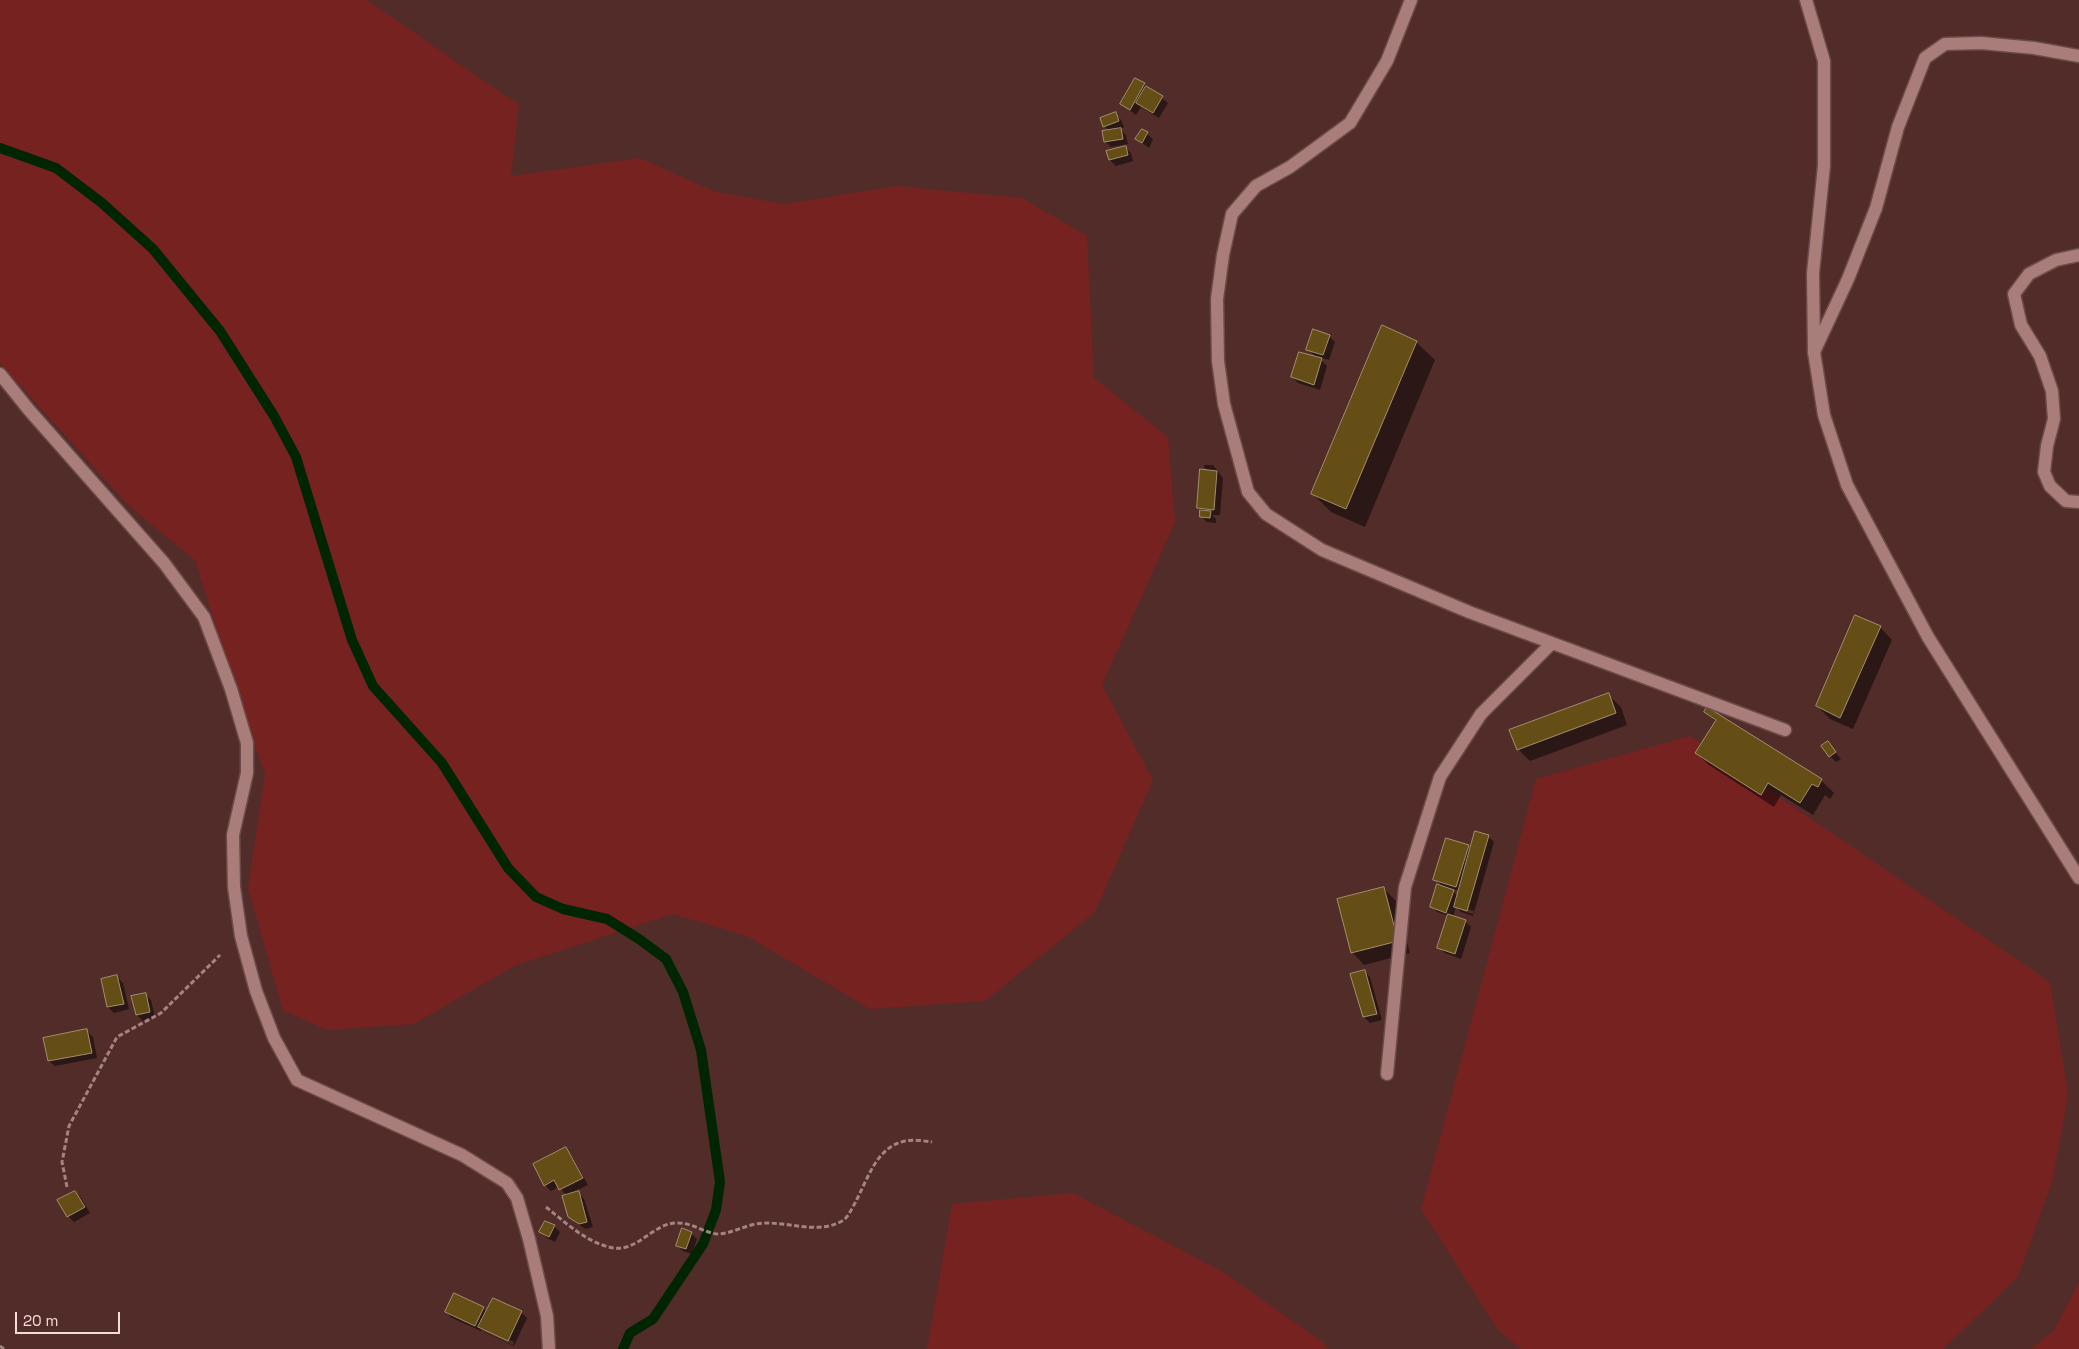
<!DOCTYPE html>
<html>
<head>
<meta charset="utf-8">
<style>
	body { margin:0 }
	#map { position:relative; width:2079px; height:1349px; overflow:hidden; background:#512c29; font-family:"Space Grotesk",sans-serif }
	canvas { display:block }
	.scale { position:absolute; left:15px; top:1312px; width:105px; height:22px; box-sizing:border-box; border:2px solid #f5dcda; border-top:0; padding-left:6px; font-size:15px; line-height:18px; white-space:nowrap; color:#f5dcda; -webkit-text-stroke:4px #512c29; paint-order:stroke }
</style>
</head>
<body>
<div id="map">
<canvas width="2079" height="1349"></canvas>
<div class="scale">20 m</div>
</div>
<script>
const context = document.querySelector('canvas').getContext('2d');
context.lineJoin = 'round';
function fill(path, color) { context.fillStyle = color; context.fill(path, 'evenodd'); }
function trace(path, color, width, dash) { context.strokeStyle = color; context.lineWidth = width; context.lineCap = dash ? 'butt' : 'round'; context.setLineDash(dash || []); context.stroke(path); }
fill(new Path2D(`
	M0,0H367L519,105L511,176L640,158L716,192L784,204L898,186L1022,198L1087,236L1094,378L1168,437L1175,522L1102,685L1153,780L1095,912L985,1001L870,1009L747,936L673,914L516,965L414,1024L326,1030L283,1010L248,888L265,773L241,708L195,560L128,505L0,363Z
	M1690,736L2050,982L2068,1094L2053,1179L2018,1277L1943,1349H1521L1498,1330L1421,1209L1536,779Z
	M1073,1193L1223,1272L1324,1343L1328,1349H927L952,1204Z
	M2079,1283V1349H2031L2054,1330Z`), '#762221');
fill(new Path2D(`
	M1144,84L1168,103L1159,118L1141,107L1136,115L1122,104Z
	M1115,114L1121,120L1124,127L1120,129L1126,135L1128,144L1111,147L1105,141L1110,131L1104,126Z
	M1142,130L1153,139L1149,148L1137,139Z
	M1125,147L1131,153L1133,161L1116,166L1110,160Z
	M1329,336L1335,342L1329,360L1318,357L1327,366L1320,390L1298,383L1292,377L1317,358L1308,349Z
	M1416,342L1435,360L1365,527L1331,512L1313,494Z
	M1204,465H1213L1223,478L1220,515H1212L1216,519V523L1207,522L1201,516V511L1198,508L1208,471L1204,467Z
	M1880,627L1892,640L1853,729L1830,719L1817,706Z
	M1608,695L1621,707L1627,725L1530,761L1518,749Z
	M1708,709L1821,780L1834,793L1830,799L1825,795L1813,815L1781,795L1774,807L1709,765L1696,753L1716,722L1706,712Z
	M1828,743L1841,759L1836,762L1830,756Z
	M1488,836L1494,842L1473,916L1461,912L1456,907L1453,917L1465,921L1471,927L1461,959L1445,953L1439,947L1449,916L1437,912L1431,906L1443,887L1435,879L1468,846L1471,849ZM1450,888L1460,891L1458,896ZM1461,907L1474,911L1473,914L1461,910Z
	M1383,888L1396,901L1410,953L1364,965L1352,952Z
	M1364,971L1370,977L1382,1020L1370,1023L1364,1017Z
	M117,977L123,983L129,1009L114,1013L108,1007Z
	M145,994L151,1000L155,1017L143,1021L137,1015Z
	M87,1031L93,1037L97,1058L55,1066L49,1061Z
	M566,1149L571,1155L588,1185L569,1194L578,1193L584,1199L593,1227L586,1229L576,1223L569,1216L567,1196L559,1187L551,1191L545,1185Z
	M75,1192L81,1198L90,1213L74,1222L68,1216Z
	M554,1226L560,1232L555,1242L547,1238L541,1232Z
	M691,1233L697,1239L692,1254L683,1251L677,1245Z
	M483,1308L487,1312H521L527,1318L514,1346L486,1333L482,1329L481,1331L452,1318L446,1312ZM485,1329L514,1342L513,1345L485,1332Z`), '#0007');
trace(new Path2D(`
	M0,148L56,168L102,203L153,249L220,331L274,416L296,457L352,640L373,686L442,763L508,868L536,897L563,909L607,919L639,939L666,959L683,992L701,1050L720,1182L716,1210L703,1244L653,1319L630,1333L623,1349`), '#002502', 10);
const building = new Path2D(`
	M1135,78L1145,83L1130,110L1120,104Z
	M1146,86L1163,96L1153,113L1136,103Z
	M1116,112L1119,121L1103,127L1100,118Z
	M1121,128L1123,139L1104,142L1102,131Z
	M1142,129L1148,132L1142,143L1135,139Z
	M1126,146L1128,155L1109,160L1106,151Z
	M1382,325L1417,341L1346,509L1311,494Z
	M1313,329L1330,335L1323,355L1306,350Z
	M1299,352L1322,358L1314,385L1291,377Z
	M1200,469L1217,471L1214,510L1197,508Z
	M1200,510L1211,511L1210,518L1200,517Z
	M1855,615L1881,626L1840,718L1816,706Z
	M1609,693L1616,713L1517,750L1509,730Z
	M1707,707L1822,779L1818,787L1812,784L1800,803L1768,783L1761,795L1695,753L1716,720L1704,712Z
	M1828,741L1836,752L1829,757L1821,746Z
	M1475,831L1489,835L1467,911L1454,907Z
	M1446,838L1469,845L1456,887L1433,880Z
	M1437,884L1454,890L1446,913L1430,907Z
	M1384,887L1398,941L1351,953L1337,899Z
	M1448,914L1466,920L1455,954L1437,948Z
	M1365,970L1377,1014L1363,1017L1350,974Z
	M117,975L124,1004L107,1007L101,979Z
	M146,993L150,1012L136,1015L131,996Z
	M87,1029L92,1053L48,1061L43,1038Z
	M566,1147L583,1178L559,1190L554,1180L544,1186L533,1164Z
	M75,1191L85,1207L67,1217L57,1200Z
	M579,1191L587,1222L579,1224L568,1217L562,1196Z
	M545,1221L555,1225L549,1237L539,1232Z
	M682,1228L692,1232L686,1249L676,1246Z
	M454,1293L484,1307L475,1326L445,1312Z
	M493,1298L522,1311L508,1341L478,1327Z`);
fill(building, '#654d16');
trace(building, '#a2906b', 1);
const service = new Path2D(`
	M1411,0L1387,61L1350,123L1290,167L1256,186L1232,214L1223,255L1217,299L1218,361L1224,404L1248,492L1266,514L1322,550L1469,612L1785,730
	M1387,1074L1405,887L1440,777L1481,714L1552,643`);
const minor = new Path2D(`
	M2079,255L2056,260L2029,274L2014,294L2021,325L2040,356L2052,391L2054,419L2047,446L2044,472L2050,486L2066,501L2079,502
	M1814,352L1848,279L1876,208L1898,127L1925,58L1945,44L1981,43L2034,48L2079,56
	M0,374L29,410L164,563L204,617L231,689L247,743V773L233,835L234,887L241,936L256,991L274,1038L297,1080L462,1155L507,1183L517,1198L529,1239L547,1316L549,1349`);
const tertiary = new Path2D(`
	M1806,0L1824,61V166L1813,273L1814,352L1824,415L1847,485L1928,637L2079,878`);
trace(service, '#6b4b49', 15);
trace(minor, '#6b4b49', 15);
trace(tertiary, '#6b4b49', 15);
trace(new Path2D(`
	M67,1187L62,1162L69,1126L117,1037L161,1013L220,955
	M546,1207C566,1223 587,1243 613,1248C638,1252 655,1221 679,1223C693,1223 706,1234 719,1234C732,1233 744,1226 756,1224C785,1219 815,1236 842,1221C848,1218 852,1208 855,1203C868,1179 876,1147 905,1141C913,1139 924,1141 932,1142
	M0,1346L4,1349`), '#a38482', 3, [5, 2.5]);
trace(service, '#a97d79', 12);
trace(minor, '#a97d79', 12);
trace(tertiary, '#a97d79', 12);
</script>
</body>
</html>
